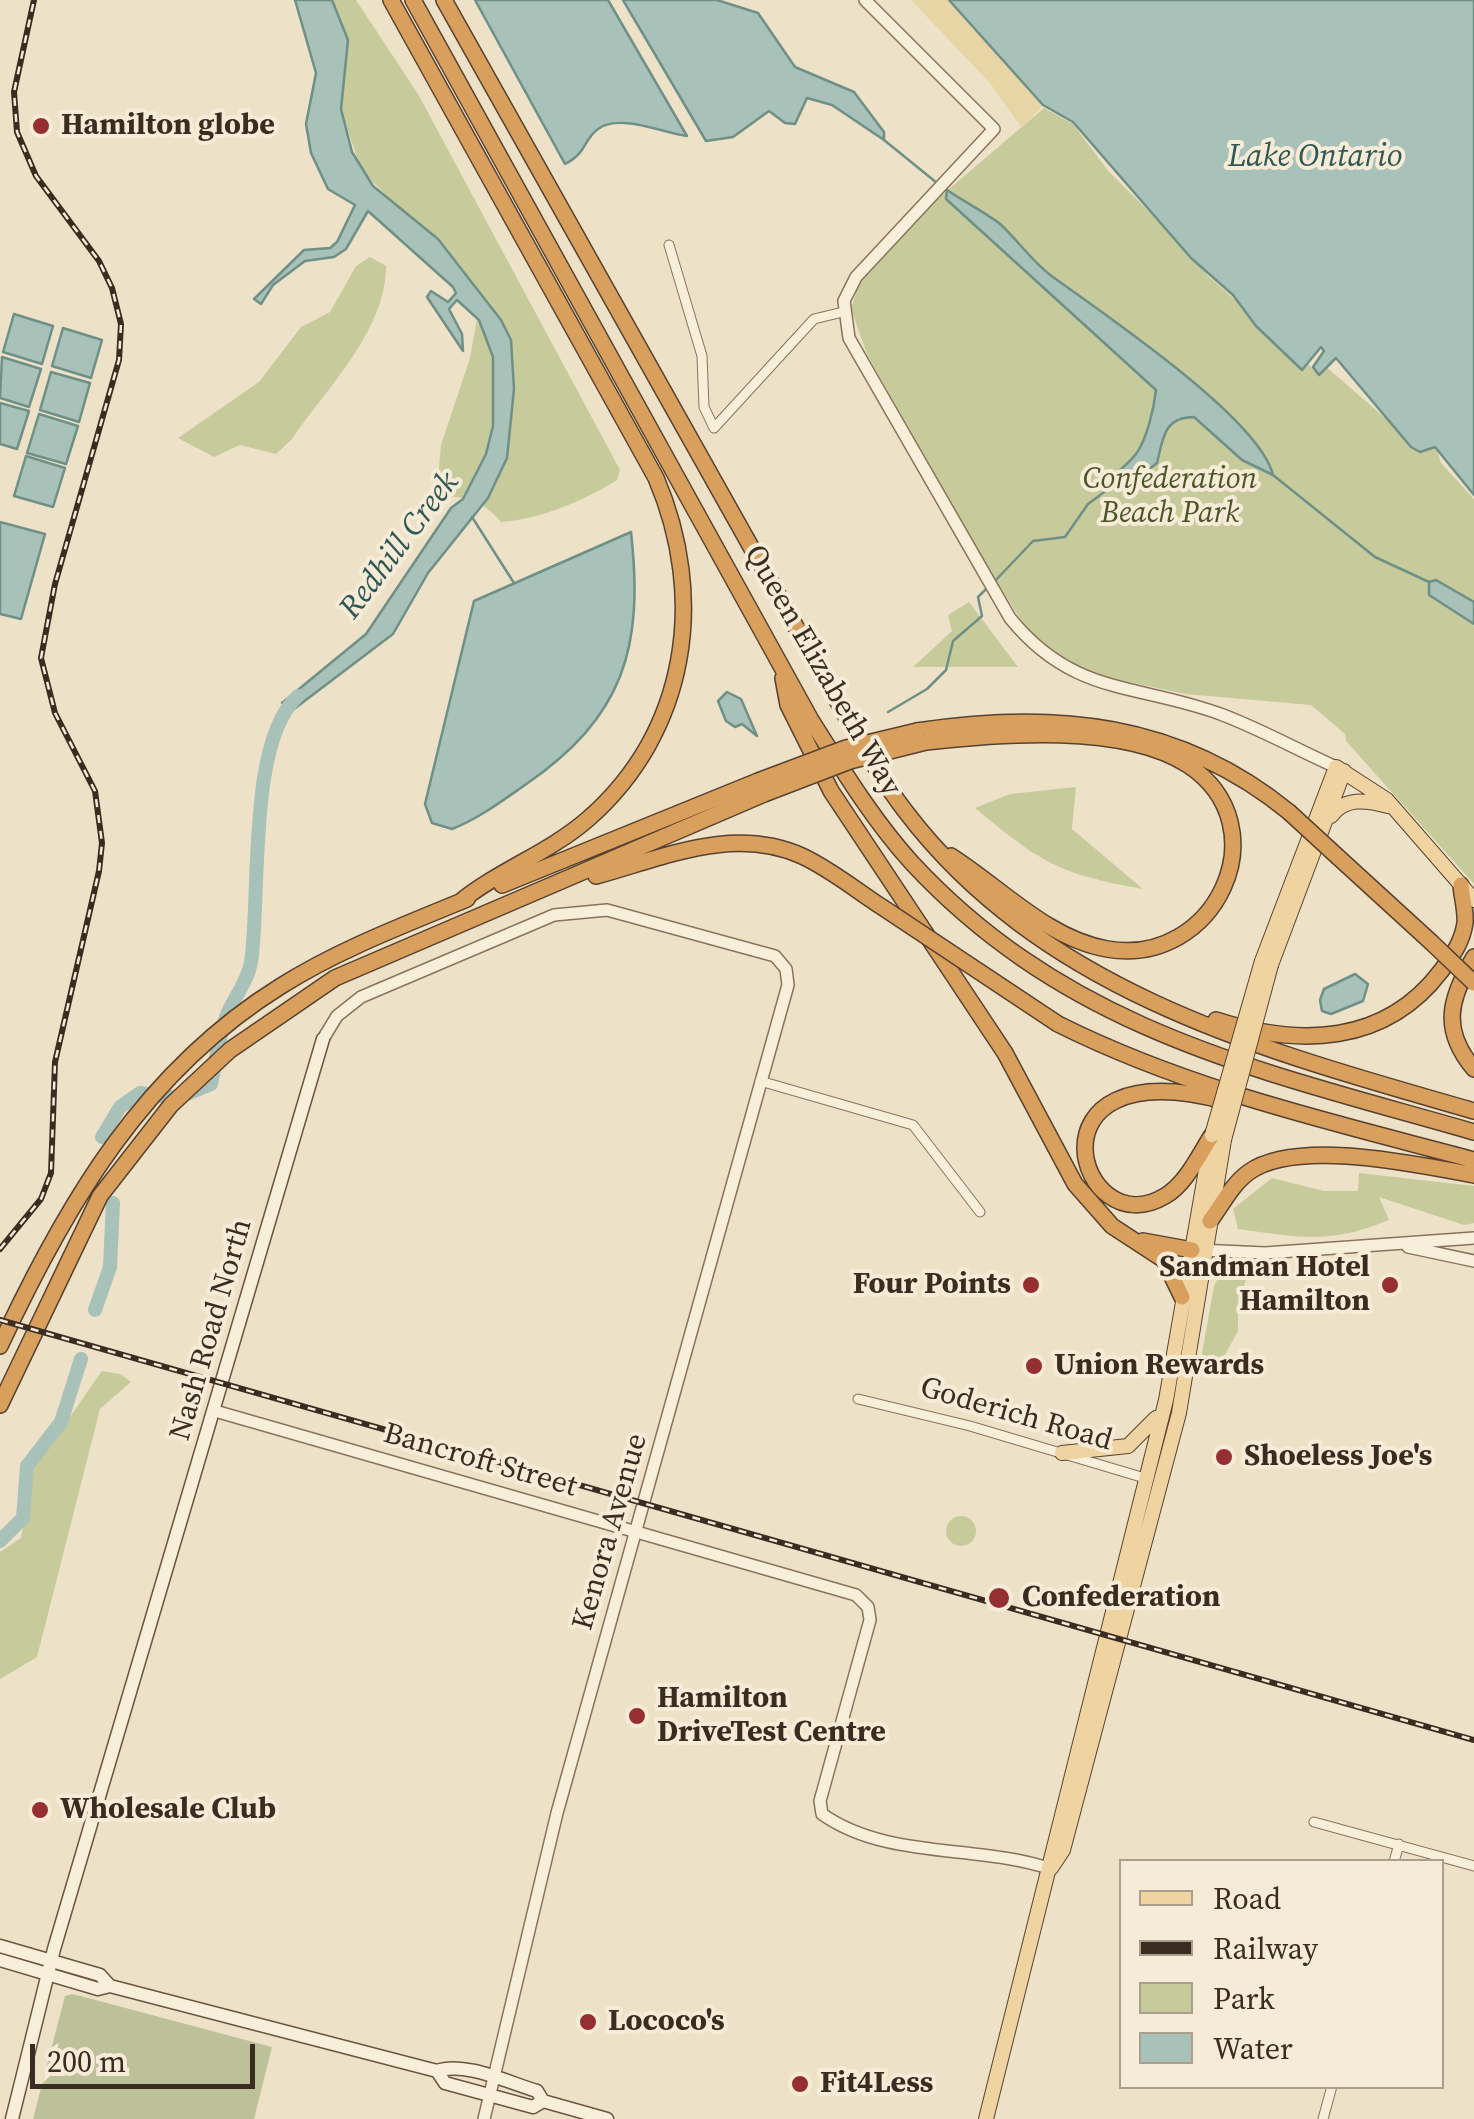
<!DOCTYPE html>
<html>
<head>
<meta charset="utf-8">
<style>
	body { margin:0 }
	#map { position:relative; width:1474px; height:2119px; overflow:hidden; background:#ede1c7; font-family:"Source Serif 4",serif }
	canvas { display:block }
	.legend { position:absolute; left:1119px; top:1859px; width:325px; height:230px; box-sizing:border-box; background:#f5ebd7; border:2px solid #aa9f8e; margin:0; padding:12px 18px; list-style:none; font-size:30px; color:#3a2c20 }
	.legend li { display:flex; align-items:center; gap:20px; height:50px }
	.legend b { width:50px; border:2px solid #aa9f8e }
	.scale { position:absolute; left:30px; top:2044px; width:225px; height:45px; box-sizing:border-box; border:5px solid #3a2c20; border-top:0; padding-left:12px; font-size:30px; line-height:35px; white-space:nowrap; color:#3a2c20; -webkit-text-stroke:8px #f5ebd7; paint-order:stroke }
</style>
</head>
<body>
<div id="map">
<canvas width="1474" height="2119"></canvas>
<ul class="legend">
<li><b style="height:12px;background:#efd4a1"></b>Road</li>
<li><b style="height:12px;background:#3a2c20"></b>Railway</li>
<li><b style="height:28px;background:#c7cb9b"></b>Park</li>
<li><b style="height:28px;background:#a8c1b9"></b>Water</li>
</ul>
<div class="scale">200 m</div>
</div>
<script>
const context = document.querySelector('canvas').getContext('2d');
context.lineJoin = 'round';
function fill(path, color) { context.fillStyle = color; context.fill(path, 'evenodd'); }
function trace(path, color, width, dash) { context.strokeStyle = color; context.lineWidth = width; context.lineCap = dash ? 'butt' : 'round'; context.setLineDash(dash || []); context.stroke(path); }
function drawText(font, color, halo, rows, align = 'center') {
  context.font = font + ' "Source Serif 4",serif'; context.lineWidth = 8; context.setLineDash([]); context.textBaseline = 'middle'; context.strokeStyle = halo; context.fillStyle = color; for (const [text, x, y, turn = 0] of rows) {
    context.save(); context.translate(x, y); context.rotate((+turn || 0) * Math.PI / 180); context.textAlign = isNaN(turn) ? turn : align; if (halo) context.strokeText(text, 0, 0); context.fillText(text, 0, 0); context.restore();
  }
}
fill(new Path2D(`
	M322,0H356L418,94L620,470L617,480C583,501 541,519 501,522C485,502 468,497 442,496L437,490L441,445L470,358L477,319L459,278L422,231L361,170L341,109L347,57Z
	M1044,108L1073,124L1109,172L1196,258L1207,275L1318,373L1324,365L1413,442L1421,449H1437L1441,463L1474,499V884L1346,741L1345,734L1311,705L1185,694L1110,678L1057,657L1028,631L989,570L867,354L851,309L860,281L922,212Z
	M370,257L386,266C386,330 327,388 292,439L276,454L240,445L214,457L178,438L259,382L301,327L330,312L356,266Z
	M969,602L1018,667H913L952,631L948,615Z
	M1076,787L1072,829L1143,889C1058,874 1040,862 975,808L1010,794Z
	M1359,1173L1474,1186V1223L1464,1225L1379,1197L1389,1220C1328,1245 1300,1237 1238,1229L1233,1209L1272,1178L1324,1191H1358Z
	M1225,1265H1251L1238,1303V1331L1217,1369L1201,1359L1214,1286Z
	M102,1371L120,1374L131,1382L100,1409L37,1657L0,1679V1552L21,1538L34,1468Z
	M946 1531a15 15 0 1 1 30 0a15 15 0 1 1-30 0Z`), '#c7cb9b');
fill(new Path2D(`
	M911,0H949L1043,105L1022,128L990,83Z`), '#e8d5a6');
fill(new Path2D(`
	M73,1994L272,2047L254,2119H33L65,1996Z`), '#bdc19a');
const water = new Path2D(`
	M295,0H332L348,40L341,109L352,152L373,186L438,239L501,320L511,340L514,389L507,458L488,498L428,573L393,634L294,709L282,703L366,634L451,508L463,499L486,454L493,426V357L479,320L457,300L449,309L462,334L463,351L427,297L431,291L448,302L456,293L453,287L368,211L346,249L334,257L305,261L273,285L261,304L254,299L304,250L330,248L337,242L355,205L328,189L311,153L306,124L316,73Z
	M475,0H608L687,136C663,133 620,113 598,129C583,140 587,153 565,164Z
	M623,0H717L758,13L795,67L854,92L884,132V140L832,105L807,98L795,124L785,123L769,111L733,137L706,141Z
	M949,0H1474V495L1435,447L1420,452L1411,447L1336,358L1319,375L1313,367L1324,351L1321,347L1302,370L1256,326L1233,295L1191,258L1073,122L1043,105Z
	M947,190C963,201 983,211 999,223C1018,240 1032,262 1053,277C1105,315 1259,418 1273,475L1242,460L1194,417C1164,417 1163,438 1157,463L1130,484L1111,487C1113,472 1127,466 1136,454C1147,439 1154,408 1156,390L946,199Z
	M14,314L53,326L42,364L3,352Z
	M63,328L102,340L91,378L52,366Z
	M2,357L41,369L29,407L0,398Z
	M51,372L90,383L79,422L40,410Z
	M0,403L29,411L17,449L0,444Z
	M39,414L78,426L66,464L27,453Z
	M26,456L65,468L53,507L14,496Z
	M0,522L45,534L21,619L0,614Z
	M631,532C644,648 624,717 525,785C502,801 478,819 452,829L432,823L425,804L474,601Z
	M1436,580L1474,602V624L1429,595V582Z
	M727,692L741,699L757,736L742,724L735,727L726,721L718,701Z
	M1355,974L1368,984L1363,1001L1331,1014L1322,1011L1320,1000L1324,989Z`);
fill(water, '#a8c1b9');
trace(water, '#6f9087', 2.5);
trace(new Path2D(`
	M884,140L937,183
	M1273,475L1375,557L1429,582
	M472,517L514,583
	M993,583L1033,541L1065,537L1088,504L1111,487
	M888,712L927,689L946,670L953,641L982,616L978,597L987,588`), '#6f9087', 2.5);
trace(new Path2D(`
	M102,1137L120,1107L140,1093L177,1098L211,1084C216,1062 218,1038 226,1017C233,999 248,981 251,962C261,896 247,741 298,696
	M95,1310L110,1267L113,1203
	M0,1541L23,1518L27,1466L61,1422L81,1359`), '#a8c1b9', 14);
const minor = new Path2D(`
	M669,245L702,356L704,407L714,428L814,319L843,312
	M760,1081L913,1125L980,1212
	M858,1399L970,1426L1148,1479
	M1314,1822L1474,1866
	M1394,1862L1399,1844
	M1323,2119L1332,2086`);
const tertiary = new Path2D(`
	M865,0L994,129L856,277L844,301L849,338L1010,618C1074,697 1138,683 1223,715C1262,730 1298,750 1336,767
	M323,1039L337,1016L361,997L554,915L607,910L775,956L786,969L788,985L557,1813L484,2119
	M1408,1247L1474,1261
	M1199,1250L1265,1253L1474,1238
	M215,1411L856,1595L868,1607L870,1620L820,1801L822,1814C887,1860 978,1844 1051,1869`);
const secondary = new Path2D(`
	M0,1946L100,1975L110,1986
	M0,1960L98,1989L110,1986L437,2071C465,2061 509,2083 537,2091L543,2101L607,2119
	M437,2071L445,2083L533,2107L543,2101
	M12,2119L54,1949L323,1039`);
const primary = new Path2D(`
	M1331,816C1345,797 1366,800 1388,806
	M1262,961L1336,767L1387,800L1474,900
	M1271,965L1344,771
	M1062,1453L1128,1446L1156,1418
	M1051,1868L1063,1850L1179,1413L1224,1140
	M986,2119L1166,1400L1211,1141`);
const motorway = new Path2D(`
	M391,0L656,478C707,598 688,731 588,819C549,853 499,870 460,902
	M413,0L811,720C842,769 873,820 912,863C1069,1032 1262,1071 1474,1132
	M444,0L842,709C862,744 881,780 906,812C1044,993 1265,1051 1474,1111
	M783,678L788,705L831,791L1005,1053L1075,1184L1112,1226L1164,1260L1182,1297
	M917,731C1054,710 1179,722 1289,812
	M926,742C999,734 1123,723 1188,765C1282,827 1215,968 1107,949C1048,939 1000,887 951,856
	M1338,857L1431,942
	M596,876C663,858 733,825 802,856C830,869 856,890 882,907
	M502,885L758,781
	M1474,957C1449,999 1441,1030 1474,1069
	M1216,1020C1299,1047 1385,1045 1441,971C1452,956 1462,943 1465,923C1466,911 1462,898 1461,885
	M1058,1024C1190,1090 1332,1122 1474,1160
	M1212,1135C1199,1155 1186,1184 1165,1196C1078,1248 1019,1047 1224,1101
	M1210,1221C1222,1205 1232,1184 1249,1172C1298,1138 1418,1165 1474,1175
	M1143,1241L1192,1250
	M0,1346C66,1204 144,1071 281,986C338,950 404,925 467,899
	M0,1405L100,1196L171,1105L230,1050L335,978L764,794`);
trace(minor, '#89735d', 11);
trace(tertiary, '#89735d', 14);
trace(secondary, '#6b5440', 15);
trace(primary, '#574231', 16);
trace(motorway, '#574231', 18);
trace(minor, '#f8efdb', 9);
trace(tertiary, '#f8efdb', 11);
trace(secondary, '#f8efdb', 12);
trace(primary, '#efd4a1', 14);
trace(motorway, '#d99f5c', 15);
const rail = new Path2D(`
	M0,1249L41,1199L51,1173L55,1062L99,871L102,843L95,791L55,713L41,658L55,584L119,360L121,324L112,288L99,261L36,176L17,132L14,92L34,0
	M0,1320L1474,1740`);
trace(rail, '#3a2c20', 6);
trace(rail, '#f5ebd7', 2.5, [8]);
const primaryBridge = new Path2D(`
	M1212,1135L1262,961
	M1224,1140L1271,965`);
const motorwayBridge = new Path2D(`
	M758,781L846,748L917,731
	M764,794L850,761L926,742
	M1289,812L1338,857
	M882,907L1058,1024
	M1431,942L1474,983`);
trace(primaryBridge, '#574231', 16, []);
trace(motorwayBridge, '#574231', 18, []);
trace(primaryBridge, '#efd4a1', 14);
trace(motorwayBridge, '#d99f5c', 15);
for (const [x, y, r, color] of [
	[41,126,10,"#962f32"],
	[1031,1285,10,"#962f32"],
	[1390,1285,10,"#962f32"],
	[1034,1366,10,"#962f32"],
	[1224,1457,10,"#962f32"],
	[999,1598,12,"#962f32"],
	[637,1716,10,"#962f32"],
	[40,1810,10,"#962f32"],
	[588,2022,10,"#962f32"],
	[800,2084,10,"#962f32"]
]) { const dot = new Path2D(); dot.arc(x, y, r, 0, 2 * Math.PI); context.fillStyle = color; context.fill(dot); trace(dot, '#f5ebd7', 4); }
drawText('bold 30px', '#3a2c20', '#f5ebd7', [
	["Hamilton globe",61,126],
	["Sandman Hotel",1370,1268,"right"],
	["Hamilton",1370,1302,"right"],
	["Four Points",1011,1285,"right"],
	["Union Rewards",1054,1366],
	["Shoeless Joe's",1244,1457],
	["Confederation",1022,1598],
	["Hamilton",657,1699],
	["DriveTest Centre",657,1733],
	["Wholesale Club",60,1810],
	["Lococo's",608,2022],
	["Fit4Less",820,2084]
], 'left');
drawText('italic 30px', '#4b5527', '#f5ebd7', [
	["Confederation",1170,480],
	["Beach Park",1170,514]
]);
drawText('30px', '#3a2c20', '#f5ebd7', [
	["Queen Elizabeth Way",822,671,60],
	["Nash Road North",212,1330,-74],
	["Goderich Road",1016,1415,16],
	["Bancroft Street",480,1461,16],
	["Kenora Avenue",611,1532,-74]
]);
drawText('italic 32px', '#305955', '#f5ebd7', [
	["Lake Ontario",1315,158],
	["Redhill Creek",400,546,-53]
]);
</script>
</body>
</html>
